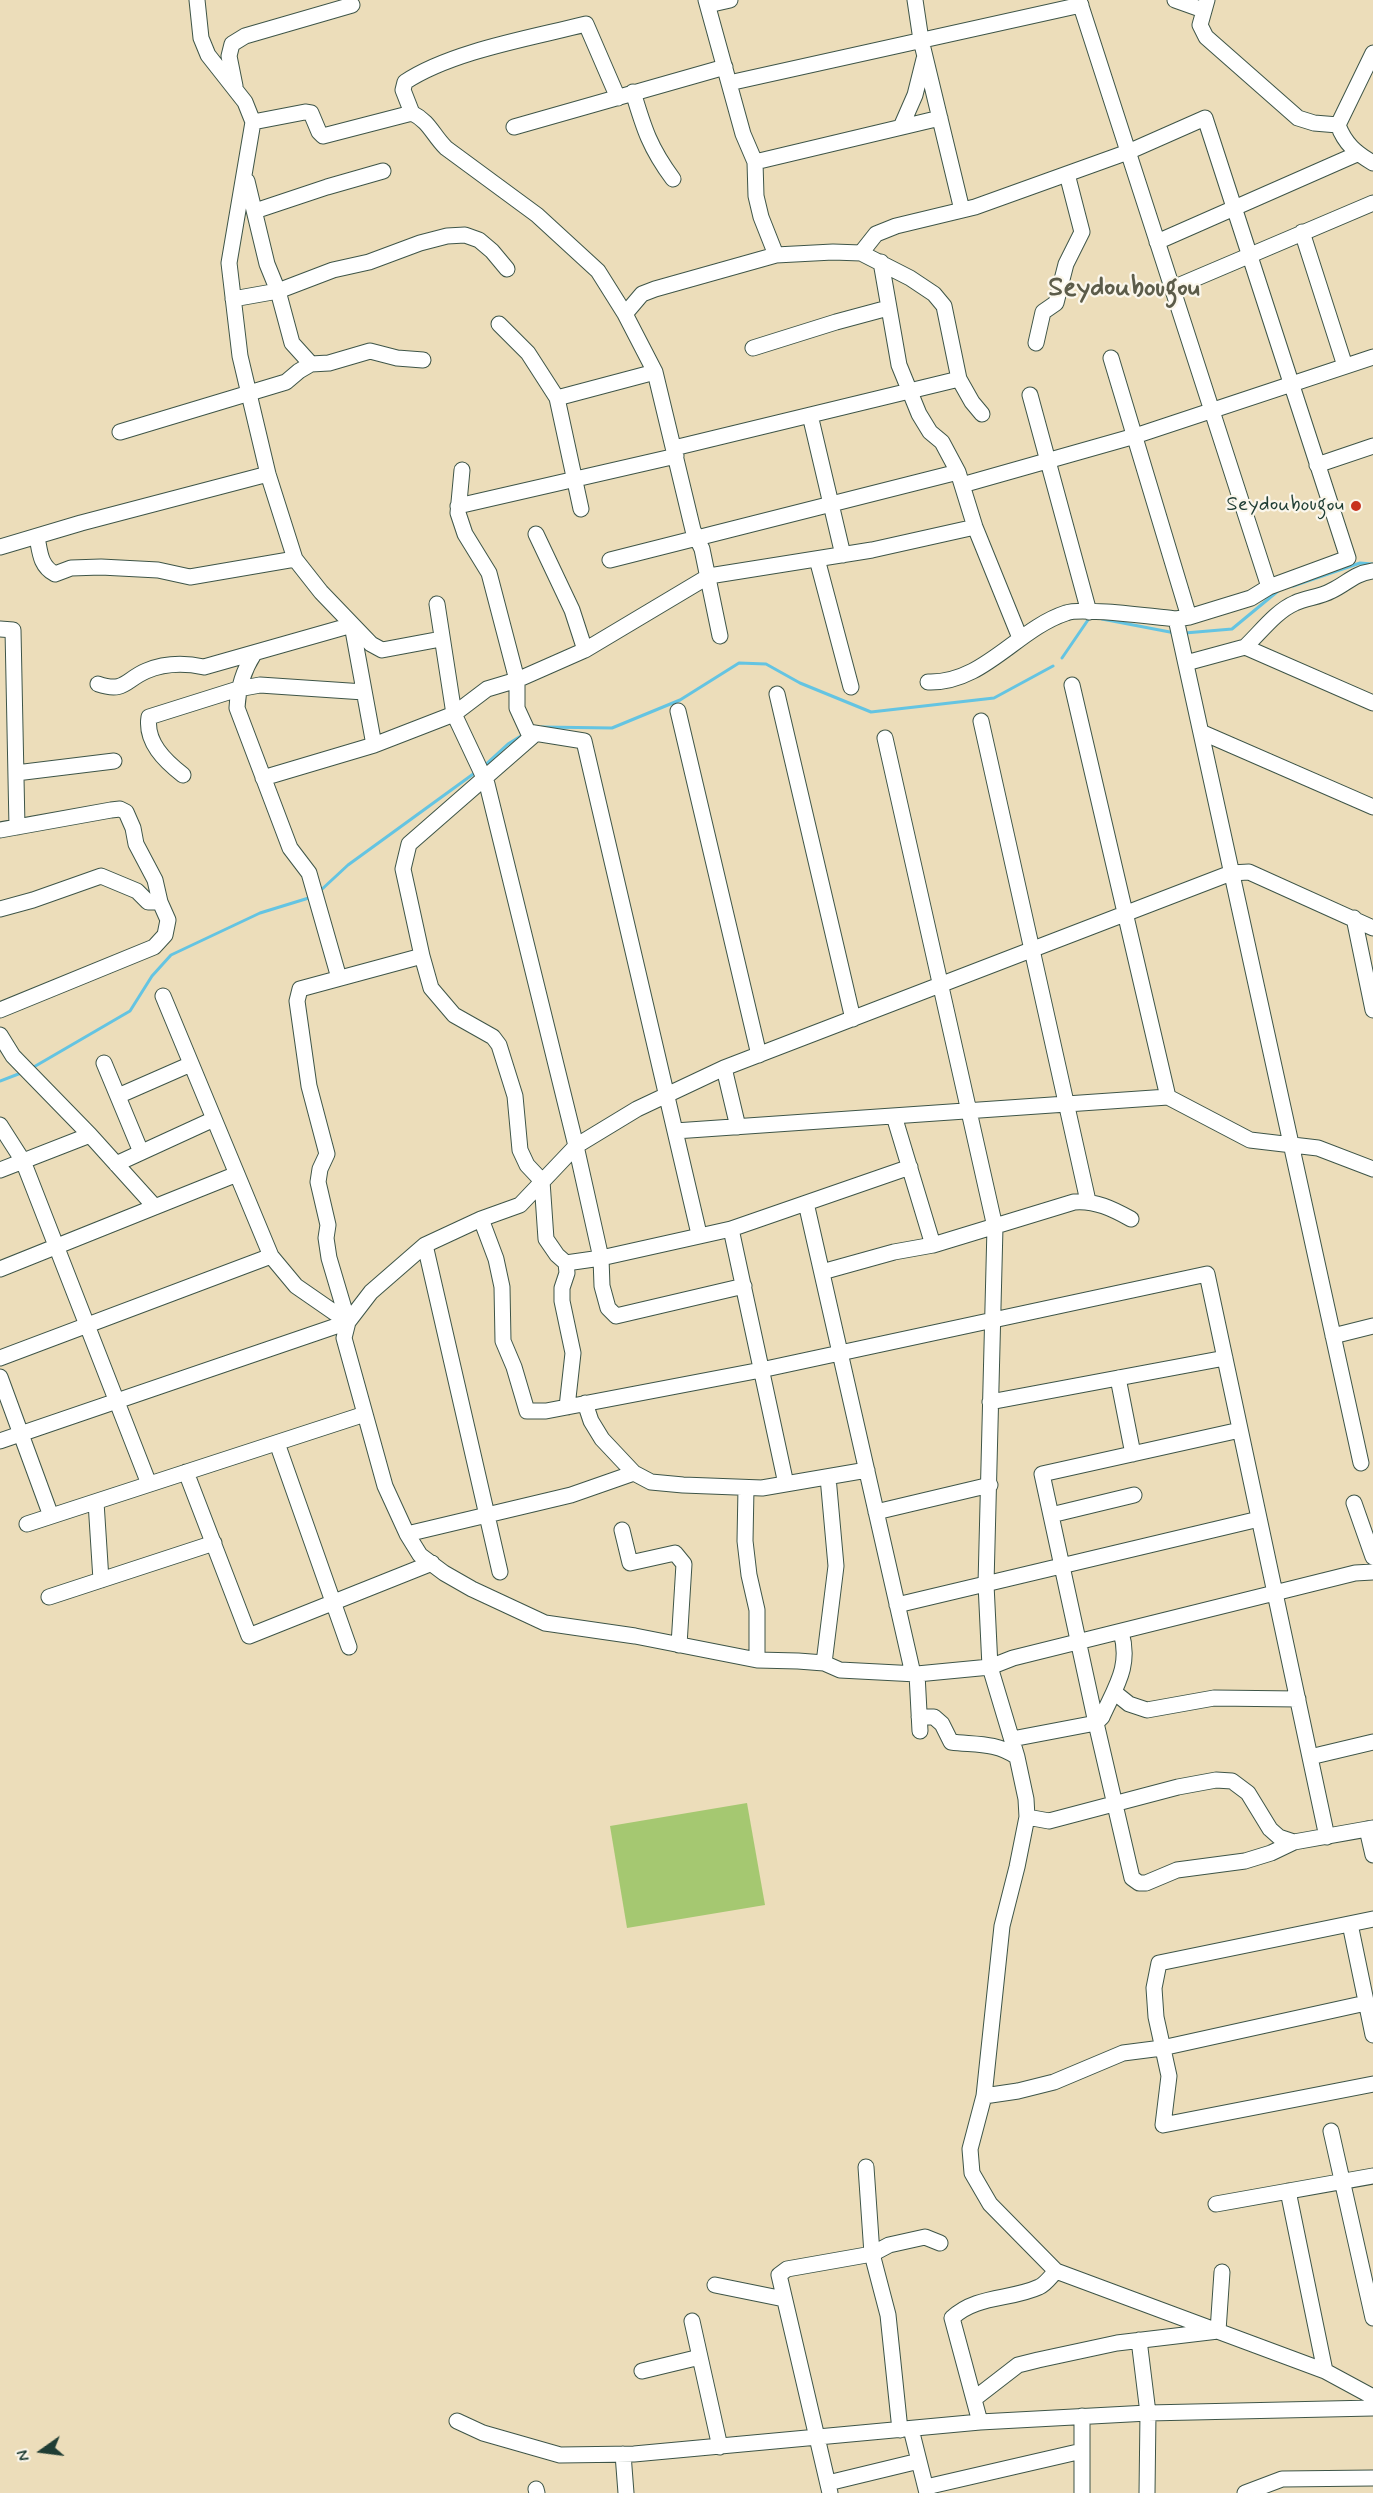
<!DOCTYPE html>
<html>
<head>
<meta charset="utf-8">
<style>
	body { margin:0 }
	#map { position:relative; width:1373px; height:2493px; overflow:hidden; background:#ecddba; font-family:Mynerve,sans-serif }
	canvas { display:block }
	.north { position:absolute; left:12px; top:2421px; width:60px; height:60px; -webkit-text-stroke:4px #fbf7ec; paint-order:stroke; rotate:256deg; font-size:16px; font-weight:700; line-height:24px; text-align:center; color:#1f3d34 }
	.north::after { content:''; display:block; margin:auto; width:21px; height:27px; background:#1f3d34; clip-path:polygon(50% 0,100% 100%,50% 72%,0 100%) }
</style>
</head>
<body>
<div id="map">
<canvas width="1373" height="2493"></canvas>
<div class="north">N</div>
</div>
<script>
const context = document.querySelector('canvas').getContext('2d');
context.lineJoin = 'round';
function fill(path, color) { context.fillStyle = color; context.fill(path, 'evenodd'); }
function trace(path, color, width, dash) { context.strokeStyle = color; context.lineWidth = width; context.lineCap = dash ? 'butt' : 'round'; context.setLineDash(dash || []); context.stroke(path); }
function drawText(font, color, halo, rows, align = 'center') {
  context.font = font + ' Mynerve,sans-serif'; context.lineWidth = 4.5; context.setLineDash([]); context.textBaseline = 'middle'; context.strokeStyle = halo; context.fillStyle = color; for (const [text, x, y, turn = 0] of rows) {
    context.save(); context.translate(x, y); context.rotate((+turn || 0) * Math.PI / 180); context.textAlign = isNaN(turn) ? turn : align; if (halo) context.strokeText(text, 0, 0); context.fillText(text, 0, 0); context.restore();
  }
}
fill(new Path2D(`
	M747,1803L765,1905L627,1928L610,1826Z`), '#a5c871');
trace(new Path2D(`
	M1293,586L1360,563L1372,564
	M1102,619L1175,633
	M1185,633L1232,629L1278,591
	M1062,658L1090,617
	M542,727L612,728L680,700L739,663L766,664L800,683L871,712L994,698L1053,666
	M484,766L508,744L521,736
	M320,891L348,865L476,772
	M32,1068L130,1011L152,976L171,955L260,913L312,897
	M0,1081L21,1073`), '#64c4e2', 3);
const minor = new Path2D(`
	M197,0L201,38L208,55L245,102L253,122L229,263L240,356L268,474L295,559L321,592L371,644L382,650L441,639
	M706,0L743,134L755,162L756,196L761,217L776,255
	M915,0L921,40L962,210
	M1079,0L1269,587
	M1175,0L1203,10
	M1207,0L1200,25L1206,37L1298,118L1314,123L1338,125
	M708,5L730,0
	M1373,53L1338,125C1345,144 1356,153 1373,163
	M729,83L1081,5
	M235,86L229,56L232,44L245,36L352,5
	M633,92C644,129 650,148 673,179
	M412,113L403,90L405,82C452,51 531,38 586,24L618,98
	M253,122L305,112L311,113L319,132L323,136L412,113C430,122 432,134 446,148L537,215L598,271L625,314L655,372L693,530L702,549L720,636
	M514,127L725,67
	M901,127L915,95L924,59
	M755,162L940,118
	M247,181L267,264L278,291L292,343L311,364
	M255,211L327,187L383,171
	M1302,232L1345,366
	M1157,242L1357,154
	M861,253L876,234L896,226L975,207L1128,152L1205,118L1348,558L1269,587L1251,598L1189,617L1176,619C1155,617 1081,607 1066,613C1017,629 983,684 928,682
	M881,262L899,365L919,414L930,432L942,442L958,472L975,527L1020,638
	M1173,288L1373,203
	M233,299L278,291L333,270L369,262L420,243L447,236L465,235L479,240L492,251L507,269
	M625,314L642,294L655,289L776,255L833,252L861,253L910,278L934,294L944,306L959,379L972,402L982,414
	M499,324L528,353L557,398L581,509
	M1036,343L1043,312L1056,303L1066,264L1082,232L1067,174
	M753,348L836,322L888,308
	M1111,358L1189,617
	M1030,395L1089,612
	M557,398L655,372
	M810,415L843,555
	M120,432L286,382L299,371L311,364L329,363L370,351L397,358L423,360
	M674,448L959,379
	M1317,465L1373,446
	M462,470L458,513L465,534L489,573L517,680V708L528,732L584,741L699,1234
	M962,485L1135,436L1373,357
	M458,506L676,456
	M536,534L572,610L585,650
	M37,537C40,552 40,566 55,574L71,568L101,567L158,570L190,577L295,559
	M0,547L81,523L268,474
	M817,559L851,687
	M610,560L958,472
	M437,604L454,714L487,784L576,1146L601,1258L602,1286L608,1308L616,1316L744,1286
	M1176,619L1361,1463
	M0,629L13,630L17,827
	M1245,647C1260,633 1276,611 1295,603C1306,598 1320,597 1331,591C1348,583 1353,574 1373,571
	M254,654C243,671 238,688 237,708L290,848L309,873L339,978
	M1186,663L1245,647L1373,703
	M98,684C125,693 125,680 146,671C165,663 185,663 204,667L352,625L374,745
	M1072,685L1168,1097
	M777,694L853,1019
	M678,711L759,1055
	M981,721L1088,1201
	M1201,732L1373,807
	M535,734L409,844L403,869L422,956L431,988L454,1015L493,1037L499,1045L515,1096L520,1150L527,1165L542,1181L546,1239L557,1255L566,1263L567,1273L562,1288V1301L573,1353L567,1407
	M885,738L995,1227L986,1584L990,1667L1017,1757L1026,1799L1027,1817L1017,1867L1002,1926L984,2096L970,2149L972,2173L990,2204L1056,2271L1325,2371L1373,2397
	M16,773L114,761
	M183,775C165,761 145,742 149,717L238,689L260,685L364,692
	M263,778L374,745L454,714L487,689L517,680L585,650L709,576L872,550L975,527
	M0,830L111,810L120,809L126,812L133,828L136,844L155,880L160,902L168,920L165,935L154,947L0,1010
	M0,909L33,900L101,876L137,891L148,902H160
	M1354,918L1373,1010
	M1373,928L1249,872L1231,873L724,1068L637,1109L576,1146L520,1205L481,1219L425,1245L371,1292L348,1322L344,1338L385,1486L407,1534L420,1555L444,1573L472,1589L545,1623L635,1636L757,1660L798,1661L824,1663L840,1670L917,1674L990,1667L1013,1658L1355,1573L1373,1572
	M163,996L271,1256L296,1286L348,1322
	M0,1035L13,1056L90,1135L155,1207
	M104,1063L141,1152
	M724,1068L738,1127
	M118,1096L191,1064
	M894,1116L933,1245
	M0,1125L23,1161L149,1484
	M675,1131L1168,1097L1250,1140L1318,1148L1373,1169
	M116,1164L214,1119
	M0,1170L90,1135
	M806,1203L913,1674
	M481,1219L496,1259L502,1287L503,1341L514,1367L527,1411H546L761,1370L1207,1274L1327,1837
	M731,1229L786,1484
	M425,1245L500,1572
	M566,1263L601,1258L731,1229L910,1167
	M0,1269L237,1174
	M822,1272L894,1252L933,1245L1074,1202C1095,1200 1113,1209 1131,1219
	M348,1322L329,1258L326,1238L328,1225L318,1182L320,1169L327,1154L309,1086L297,1001L300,989L422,956
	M1333,1336L1373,1326
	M0,1358L271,1256
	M0,1377L51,1516
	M1118,1378L1133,1454
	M990,1402L1225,1358
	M585,1403L591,1421L602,1439L634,1473L651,1482L683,1485L762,1488L867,1470
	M0,1441L348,1322
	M277,1443L349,1647
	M186,1472L249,1636L432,1563
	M746,1488L745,1541L749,1575L757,1610V1660
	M96,1502L101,1580
	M1354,1503L1373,1557
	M876,1512L990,1485
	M1051,1515L1134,1495
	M27,1524L365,1414
	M622,1530L630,1563L675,1553L684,1564L679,1645
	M407,1534L571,1495L634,1473
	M49,1597L214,1543
	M897,1605L1259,1519
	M1121,1632C1131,1666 1116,1686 1102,1717L1096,1723L1132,1878L1139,1883H1146L1177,1870L1245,1861L1271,1853L1294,1842
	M824,1663L836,1566L828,1477
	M917,1674L920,1731
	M1114,1692L1129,1704L1147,1710L1214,1698L1298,1699
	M919,1717H934L942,1724L951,1742C975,1745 996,1742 1017,1757
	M1012,1739L1096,1723L1042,1474L1240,1430
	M1310,1757L1373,1742
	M1027,1817L1049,1821L1178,1787L1216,1780L1232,1781L1248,1793L1270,1829L1279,1837L1294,1842L1373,1828
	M1367,1829L1373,1855
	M1373,1919L1159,1963L1154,1988L1156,2017L1169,2076L1163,2125L1373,2084
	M1350,1924L1373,2035
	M984,2096L1018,2091L1054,2082L1123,2053L1162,2048L1366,2003
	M1331,2131L1373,2318
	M866,2167L872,2254L888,2315L900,2430
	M1288,2191L1325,2371
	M1216,2204L1373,2176
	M715,2285L784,2299
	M692,2321L720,2447
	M1139,2340L1148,2413L1147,2493
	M642,2371L700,2357
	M974,2399L1018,2365L1038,2360L1117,2343L1218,2331L1222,2272
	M457,2421L483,2433L560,2455L634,2454L980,2422L1148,2413L1373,2408
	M980,2422L952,2318C976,2295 1011,2300 1039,2287C1046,2284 1051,2276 1056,2271
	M911,2429L927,2493
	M623,2454L626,2493
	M828,2483L919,2461
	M926,2487L1082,2451
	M536,2489L537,2493
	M830,2493L779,2275L787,2269L872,2254L889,2245L925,2237L940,2243
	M1082,2493V2416
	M1245,2493L1282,2479L1373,2478`);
trace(minor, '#3e5548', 17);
trace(minor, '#fff', 15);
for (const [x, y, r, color] of [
	[1356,506,6,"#c8321e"]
]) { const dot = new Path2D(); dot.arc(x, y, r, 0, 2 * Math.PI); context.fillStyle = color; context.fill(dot); trace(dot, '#fbf7ec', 2); }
drawText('21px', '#1f3d34', '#fbf7ec', [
	["Seydoubougou",1344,506]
], 'right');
drawText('bold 27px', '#5c5c4a', '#fbf7ec', [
	["Seydoubougou",1124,289]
]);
</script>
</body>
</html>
